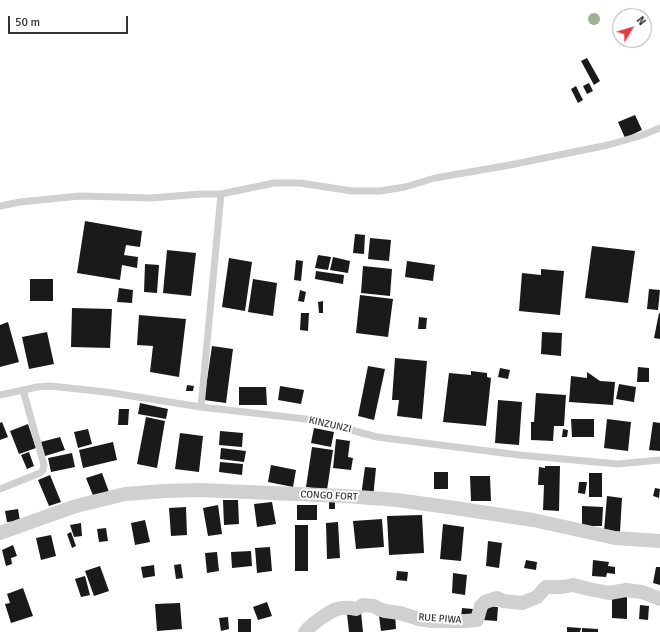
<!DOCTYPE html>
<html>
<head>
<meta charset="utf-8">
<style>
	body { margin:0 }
	#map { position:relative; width:660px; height:632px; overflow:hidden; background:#fff; font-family:Signika,sans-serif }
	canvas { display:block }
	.north { position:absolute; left:612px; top:8px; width:40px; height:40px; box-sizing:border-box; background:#fff; border:1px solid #adadad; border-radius:50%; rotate:52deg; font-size:11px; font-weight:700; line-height:16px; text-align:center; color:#333 }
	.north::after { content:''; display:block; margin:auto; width:14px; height:18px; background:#e63946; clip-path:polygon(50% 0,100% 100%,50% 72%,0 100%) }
	.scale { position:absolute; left:8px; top:16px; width:120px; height:18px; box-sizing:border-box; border:2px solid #333; border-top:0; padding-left:5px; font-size:12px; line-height:14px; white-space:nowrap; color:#333; -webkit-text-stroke:3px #fff; paint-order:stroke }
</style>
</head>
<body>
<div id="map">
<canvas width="660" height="632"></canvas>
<div class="north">N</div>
<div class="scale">50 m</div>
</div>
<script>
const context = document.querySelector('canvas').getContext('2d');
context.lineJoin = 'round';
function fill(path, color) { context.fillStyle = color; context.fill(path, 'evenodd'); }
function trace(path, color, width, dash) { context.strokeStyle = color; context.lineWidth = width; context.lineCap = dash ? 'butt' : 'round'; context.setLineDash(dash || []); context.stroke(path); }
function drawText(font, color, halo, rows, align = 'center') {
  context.font = font + ' Signika,sans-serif'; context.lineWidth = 4; context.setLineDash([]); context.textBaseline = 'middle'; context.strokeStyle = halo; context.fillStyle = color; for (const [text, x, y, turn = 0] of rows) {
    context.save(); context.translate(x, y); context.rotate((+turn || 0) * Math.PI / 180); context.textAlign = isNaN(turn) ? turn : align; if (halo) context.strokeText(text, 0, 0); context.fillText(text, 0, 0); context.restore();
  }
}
fill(new Path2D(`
	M587,58L600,81L594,85L581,61Z
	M589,83L593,91L587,94L583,86Z
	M576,86L583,100L578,103L571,89Z
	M635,115L642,130L625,138L618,122Z
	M85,221L142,231L140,247L126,245L124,255L138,257L137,268L122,265L120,280L77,273Z
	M355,234L365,235L364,254L353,253Z
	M370,238L391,240L389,261L368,259Z
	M592,246L635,251L628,303L585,298Z
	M167,250L196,253L191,296L163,293Z
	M318,255L331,257L328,270L315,268Z
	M333,257L350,261L348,273L330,270Z
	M229,258L252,262L245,311L222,307Z
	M296,260L303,261L301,281L294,280Z
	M407,261L435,265L433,281L405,277Z
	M145,264L159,265L157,293L144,292Z
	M363,266L392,269L390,296L361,293Z
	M541,269L564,271L560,315L519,311L522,273L541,275Z
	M316,271L344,275L343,284L315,279Z
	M30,279H53V301H30Z
	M253,279L277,283L273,316L248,312Z
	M119,288L133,290L132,303L117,302Z
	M649,289L660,290L658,310L647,309Z
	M300,290L306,292L304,302L298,301Z
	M360,295L393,299L388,337L356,333Z
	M323,301V313H319L318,302Z
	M72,308L112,309L110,348L71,347Z
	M301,313H309L308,331L300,330Z
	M659,313L660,314V339L654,338Z
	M139,315L186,319L179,377L150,372L153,346L137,345Z
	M419,317L427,318L426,329H418Z
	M8,322L19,362L0,367V325Z
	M47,332L54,364L29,369L22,337Z
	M542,332L562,333L561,356L541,354Z
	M212,346L233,349L226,403L204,400Z
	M395,358L427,361L422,419L397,416L399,400H392Z
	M368,366L385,369L374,420L358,416Z
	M638,367L649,368V382H637Z
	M500,368L510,370L508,379L498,377Z
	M471,371L487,373V377L491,378L486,426L443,422L449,373L471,375Z
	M587,372L600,381L615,382L613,405L569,402L571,376L587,378Z
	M619,384L636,387L634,402L616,399Z
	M187,385L194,386L193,391H186Z
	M280,386L304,390L301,404L278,400Z
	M239,387H266L267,405H239Z
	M536,393L566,395L564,426H554L553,441L531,440V422H534Z
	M498,400L522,402L519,445L495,443Z
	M140,403L168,409L166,419L138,414Z
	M119,409H129L128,425H118Z
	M146,417L165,421L157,468L137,464Z
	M571,419H594V437H572Z
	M607,419L631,422L628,451L604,448Z
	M2,422L8,437L0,440V423Z
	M653,422L660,423V451L649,450Z
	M28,424L36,448L19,454L10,431Z
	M314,428L334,432L331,447L311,443Z
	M88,429L92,444L78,448L74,432Z
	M563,429L568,430L567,437H562Z
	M220,431L243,433L242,447L219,445Z
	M180,433L203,436L199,472L175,469Z
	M60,437L65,450L45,456L41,442Z
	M336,439L350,441L348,457L353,458L351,470L333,468Z
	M113,442L117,460L83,468L79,450Z
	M312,447L333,450L327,490L306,487Z
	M221,448L246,451L244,462L220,459Z
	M29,452L34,466L27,469L21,455Z
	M72,453L75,467L51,472L48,458Z
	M220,462L243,464L242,475L219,472Z
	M271,465L296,470L293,487L268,482Z
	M545,466H560L559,511L543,510L544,485H538L539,467L545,468Z
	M365,467L376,468L373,498L361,496Z
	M434,472H448V489H434Z
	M102,473L109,492L94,498L86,478Z
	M589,473H602V497H589Z
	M50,475L61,502L49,506L38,480Z
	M470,476H490L491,501H471Z
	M579,482H587L585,494L578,493Z
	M655,488L660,489L659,498L653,496Z
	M607,496L622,498L620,532L604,531Z
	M223,500H238L239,524L224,525Z
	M272,502L276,524L257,527L254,504Z
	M329,502H335V509H329Z
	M218,505L222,534L208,536L203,508Z
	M297,505H317V520H297Z
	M582,506L603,507L602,526H582Z
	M186,507L187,535L171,536L169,508Z
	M18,509L20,521L7,522L5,511Z
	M422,515L424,553L389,555L387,516Z
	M382,519L384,547L356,549L353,521Z
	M145,520L150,542L135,545L131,523Z
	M338,522L340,558L327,559L326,523Z
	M81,523L82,536L74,537L70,525Z
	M443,524L464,527L461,561L440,559Z
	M295,525H308V571H295Z
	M106,528L108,541L99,542L97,529Z
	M71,532L76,546L72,548L67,534Z
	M51,535L56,556L41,560L36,538Z
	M488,541L502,543L499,568L486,566Z
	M13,545L17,556L11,558L12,564L6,566L2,550Z
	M270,547L272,571L257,573L255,548Z
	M251,551L252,566L232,568L231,552Z
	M217,552L219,571L207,573L205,553Z
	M526,560L537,562L536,570L524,568Z
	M593,560L609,562L608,566L615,567V574L607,573L606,577L592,576Z
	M181,564L183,578L176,579L174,565Z
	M154,565L155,576L143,578L141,567Z
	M100,566L109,591L94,596L85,571Z
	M656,567H660V585L653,583Z
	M397,571L408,572L407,581L396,580Z
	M453,573L467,575L465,595L452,593Z
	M85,576L90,595L81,597L75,579Z
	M23,588L33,616L11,623L5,604L10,603L7,594Z
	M612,595H627V619L612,618Z
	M267,602L272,616L258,620L253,607Z
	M180,603L182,629L157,631L155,604Z
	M640,605L649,606L648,620L639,619Z
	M485,606L498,607L497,621L483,620Z
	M462,608L473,609L472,618L461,617Z
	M361,612L363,632H349L347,614Z
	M395,614L396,629L381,631L379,616Z
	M228,617L229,629L221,631L219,618Z
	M238,619H251V632H238Z
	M567,627L581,628L580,632H567Z
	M582,628L598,629V632H582Z`), '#1a1a1a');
trace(new Path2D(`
	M0,206L20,202L80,196L151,198L201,194H221L274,183H300L352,191H380L405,187L435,178L510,165L608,145L643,135L660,128
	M0,395L37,387L50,386L106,392L201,407L314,420L377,437L519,455L618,464L660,460
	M201,407L221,194
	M0,489L40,473L43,470L44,465L23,390`), '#d0d0d0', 7);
trace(new Path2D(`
	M0,533L76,506L125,494L165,491L199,490L345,496L397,500L455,508L533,520L615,538L660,541
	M305,632C309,627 312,625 317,621C331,611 338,605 356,609L363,605L374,606L379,609L385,611L400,613L419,619L432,621H466L477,620L481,606L485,602L497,598L503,601L522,603L537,597L546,587H563L573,585L589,589L609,593L626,590L642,592L660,599`), '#d0d0d0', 14);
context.fillStyle = '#a2b095';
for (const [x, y] of [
	[594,19]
]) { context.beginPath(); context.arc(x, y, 6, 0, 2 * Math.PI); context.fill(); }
drawText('10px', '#333', '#fff', [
	["KINZUNZI",330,425,13],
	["CONGO FORT",329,496,3],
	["RUE PIWA",440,619,4]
]);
</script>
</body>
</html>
